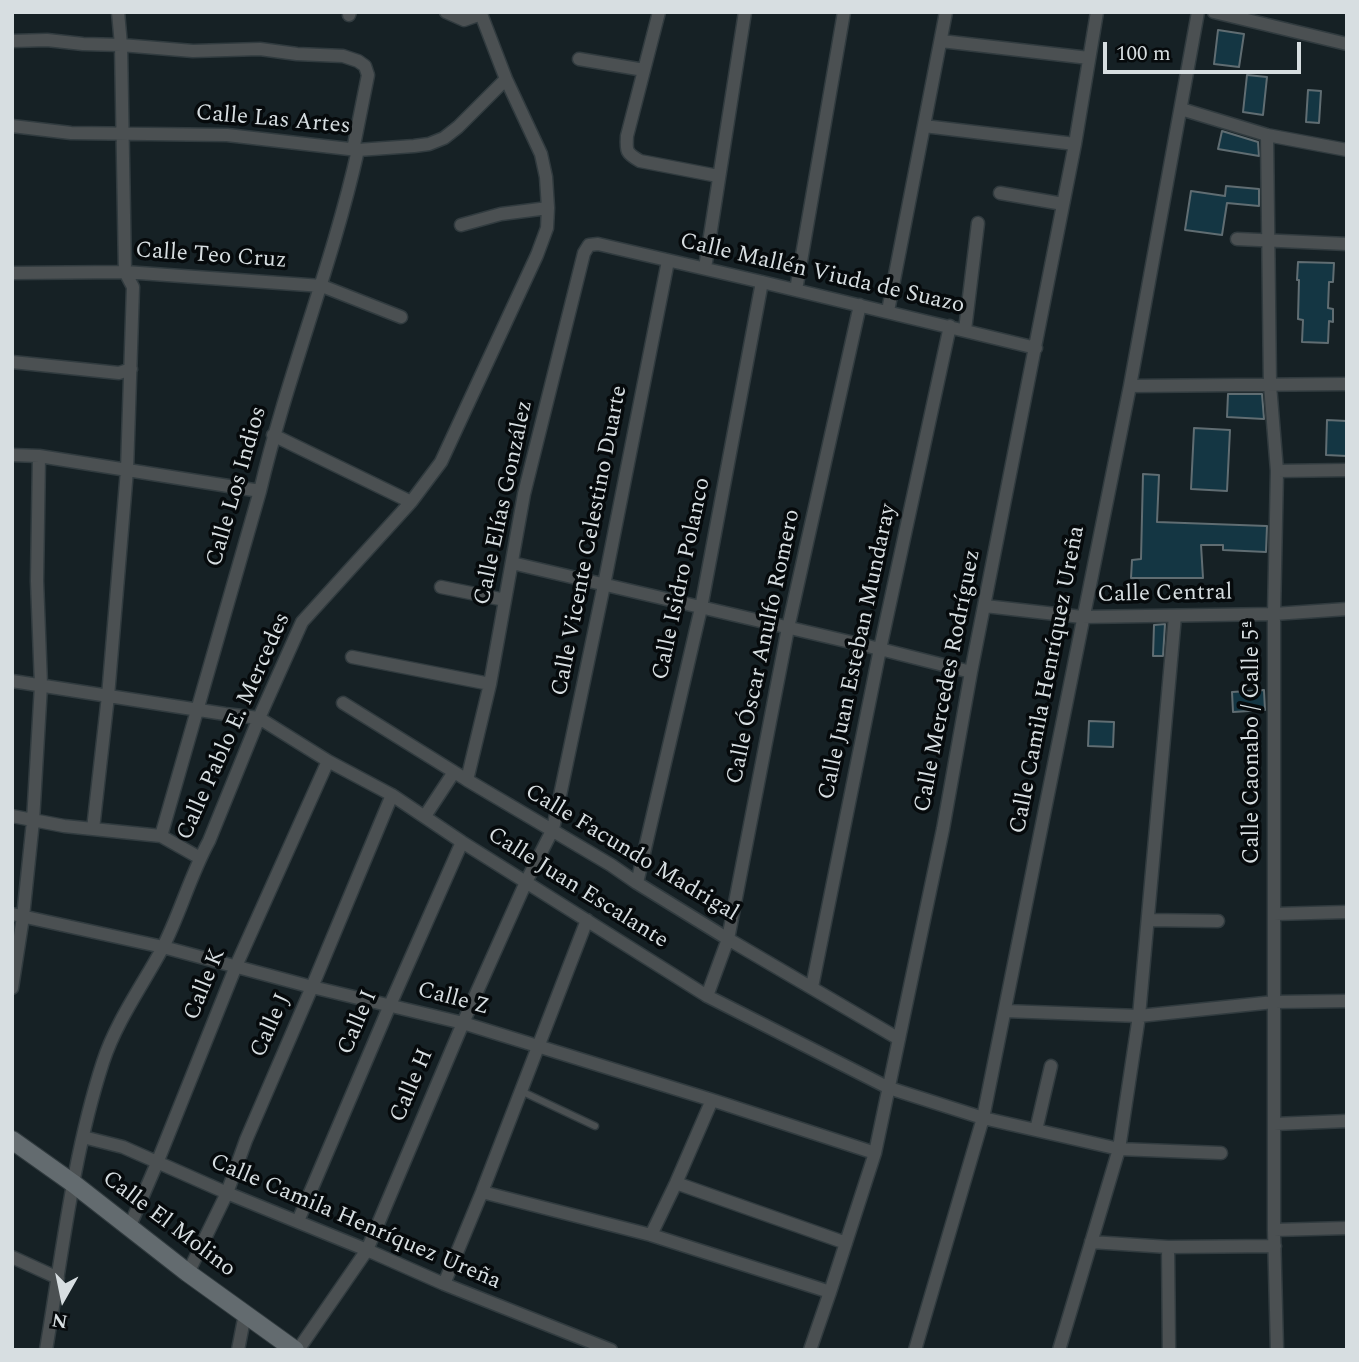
<!DOCTYPE html>
<html>
<head>
<meta charset="utf-8">
<style>
	body { margin:0 }
	#map { position:relative; width:1359px; height:1362px; overflow:hidden; background:#162125; font-family:Spectral,serif }
	canvas { display:block }
	.frame { position:absolute; inset:0; border:14px solid #d7dee1; pointer-events:none }
	.north { position:absolute; left:28px; top:1264px; width:70px; height:70px; -webkit-text-stroke:5px #060a0c; paint-order:stroke; rotate:189deg; font-size:19px; font-weight:700; line-height:28px; text-align:center; color:#d7dee1 }
	.north::after { content:''; display:block; margin:auto; width:24px; height:32px; background:#d7dee1; clip-path:polygon(50% 0,100% 100%,50% 72%,0 100%) }
	.scale { position:absolute; left:1103px; top:42px; width:198px; height:32px; box-sizing:border-box; border:4px solid #d7dee1; border-top:0; padding-left:9px; font-size:21px; line-height:24px; white-space:nowrap; color:#d7dee1; -webkit-text-stroke:5px #060a0c; paint-order:stroke }
</style>
</head>
<body>
<div id="map">
<canvas width="1359" height="1362"></canvas>
<div class="frame"></div>
<div class="north">N</div>
<div class="scale">100 m</div>
</div>
<script>
const context = document.querySelector('canvas').getContext('2d');
context.lineJoin = 'round';
function fill(path, color) { context.fillStyle = color; context.fill(path, 'evenodd'); }
function trace(path, color, width, dash) { context.strokeStyle = color; context.lineWidth = width; context.lineCap = dash ? 'butt' : 'round'; context.setLineDash(dash || []); context.stroke(path); }
function drawText(font, color, halo, rows, align = 'center') {
  context.font = font + ' Spectral,serif'; context.lineWidth = 7; context.setLineDash([]); context.textBaseline = 'middle'; context.strokeStyle = halo; context.fillStyle = color; for (const [text, x, y, turn = 0] of rows) {
    context.save(); context.translate(x, y); context.rotate((+turn || 0) * Math.PI / 180); context.textAlign = isNaN(turn) ? turn : align; if (halo) context.strokeText(text, 0, 0); context.fillText(text, 0, 0); context.restore();
  }
}
const building = new Path2D(`
	M1218,30L1244,34L1239,67L1214,64Z
	M1247,75L1267,77L1263,115L1243,112Z
	M1308,90L1321,91L1319,123L1306,122Z
	M1222,131L1258,142L1259,156L1218,149Z
	M1226,186L1259,189V206L1227,203L1222,235L1185,230L1191,191L1225,196Z
	M1298,262L1334,263L1333,282H1329L1328,308L1333,309V322L1329,321L1328,343L1302,342L1303,320L1298,319L1299,280H1297Z
	M1228,394H1262L1264,419L1227,417Z
	M1327,420L1347,421V456L1326,455Z
	M1194,428L1230,430L1227,491L1191,489Z
	M1143,474L1159,475L1157,522L1267,526L1266,552L1223,550V545H1201L1203,578H1131L1132,560L1141,559Z
	M1165,624L1163,656H1153L1154,625Z
	M1264,690L1265,710L1233,712L1232,692Z
	M1089,721L1114,722L1113,747L1088,746Z`);
fill(building, '#143643');
trace(building, '#606d72', 2);
const lane = new Path2D(`
	M521,1091L595,1126`);
const street = new Path2D(`
	M446,12L464,20L481,14
	M659,12L627,136C626,151 626,153 640,161L718,176
	M1214,12L1347,44
	M349,15L350,12
	M12,41L47,40L83,44L121,45L193,51L260,49L297,54L343,56L358,61L365,66L368,75L353,150
	M941,41L1089,58
	M579,59L644,70
	M1181,109L1267,135L1347,150
	M12,126L71,133L227,135L358,150L414,146L429,144L444,138L458,127L506,79
	M924,126L1075,144
	M1267,135L1270,385L1277,471L1274,614V1230L1277,1350
	M1000,193L1063,204
	M461,225L501,214L548,208
	M1237,239L1347,244
	M705,268L745,12
	M12,273L125,272L322,286L401,317
	M796,290L844,12
	M888,311L946,12
	M965,330L978,223
	M12,362L119,373L131,369
	M1130,386L1347,384
	M273,435L411,502
	M12,455L39,456L260,491
	M1277,471L1347,470
	M512,563L880,649L971,672
	M441,587L505,600
	M985,606L1082,617L1274,614L1347,609
	M352,657L490,684
	M12,681L225,714L259,718L328,761L392,795L462,842L707,996L889,1088L983,1118L1119,1149L1221,1153
	M343,703L467,780L611,865L637,883L728,939L899,1039
	M467,780L490,684L524,494L584,253L589,245L598,244L762,282L1036,348
	M12,816L64,826L161,836L200,858
	M425,816L454,772
	M93,829L108,696L127,470L133,287L125,272L121,45L118,12
	M161,836L260,491C287,376 332,266 358,150
	M637,883L701,608L762,282
	M12,914L163,947L312,987L463,1023L712,1100L875,1153
	M1274,914L1347,912
	M1148,920L1218,921
	M812,987L880,649L950,326
	M12,988L23,917L33,821L41,685L37,581L39,456
	M707,996L728,939L788,628L860,305
	M1005,1011L1139,1016L1274,1002L1347,1001
	M1274,1124L1347,1121
	M1036,1130L1051,1066
	M83,1137L123,1147L227,1193L367,1250L444,1284L611,1350
	M676,1183L846,1243
	M482,1192L651,1235L830,1292
	M298,1221L390,1005L462,842
	M129,1228L157,1163L236,966L328,761
	M1274,1230L1347,1228
	M651,1235L676,1183L712,1100
	M1091,1242L1168,1247L1275,1246
	M1168,1247L1169,1350
	M12,1257L58,1278
	M188,1273L227,1193L246,1140L312,987L392,795
	M444,1284L482,1192L587,920
	M46,1350C62,1255 73,1154 103,1062C116,1022 142,986 162,949C180,914 190,876 209,841L259,718L302,622L411,502L441,462L537,255L547,228L548,208L546,177L541,154L506,79L481,14V12
	M238,1350L245,1314
	M298,1350L367,1250L463,1023L526,882L553,829L604,585L668,261
	M810,1350L830,1292L875,1153L943,829L971,672L1075,144L1097,12
	M915,1350L983,1118L1130,386L1198,12
	M1059,1350L1119,1149L1139,1016L1175,616`);
const secondary = new Path2D(`
	M12,1140L74,1184L188,1273L295,1350`);
trace(lane, '#313b3f', 9);
trace(street, '#313b3f', 15);
trace(secondary, '#313b3f', 20);
trace(lane, '#4b5052', 6);
trace(street, '#4b5052', 12);
trace(secondary, '#636b6f', 18);
drawText('23px', '#d7dee1', '#060a0c', [
	["Calle Las Artes",273,121,5],
	["Calle Teo Cruz",211,257,4],
	["Calle Mallén Viuda de Suazo",822,275,13],
	["Calle Los Indios",238,487,-74],
	["Calle Elías González",505,503,-78],
	["Calle Vicente Celestino Duarte",591,541,-79],
	["Calle Isidro Polanco",683,579,-78],
	["Calle Central",1165,595,-1],
	["Calle Óscar Anulfo Romero",765,647,-78],
	["Calle Juan Esteban Mundaray",859,652,-78],
	["Calle Camila Henríquez Ureña",1049,680,-79],
	["Calle Mercedes Rodríguez",949,681,-79],
	["Calle Pablo E. Mercedes",235,727,-66],
	["Calle Caonabo / Calle 5ª",1253,742,-90],
	["Calle Facundo Madrigal",631,854,31],
	["Calle Juan Escalante",577,889,32],
	["Calle K",206,985,-68],
	["Calle Z",453,1000,15],
	["Calle I",359,1023,-67],
	["Calle J",272,1026,-66],
	["Calle H",413,1086,-67],
	["Calle Camila Henríquez Ureña",355,1223,23],
	["Calle El Molino",168,1225,37]
]);
</script>
</body>
</html>
